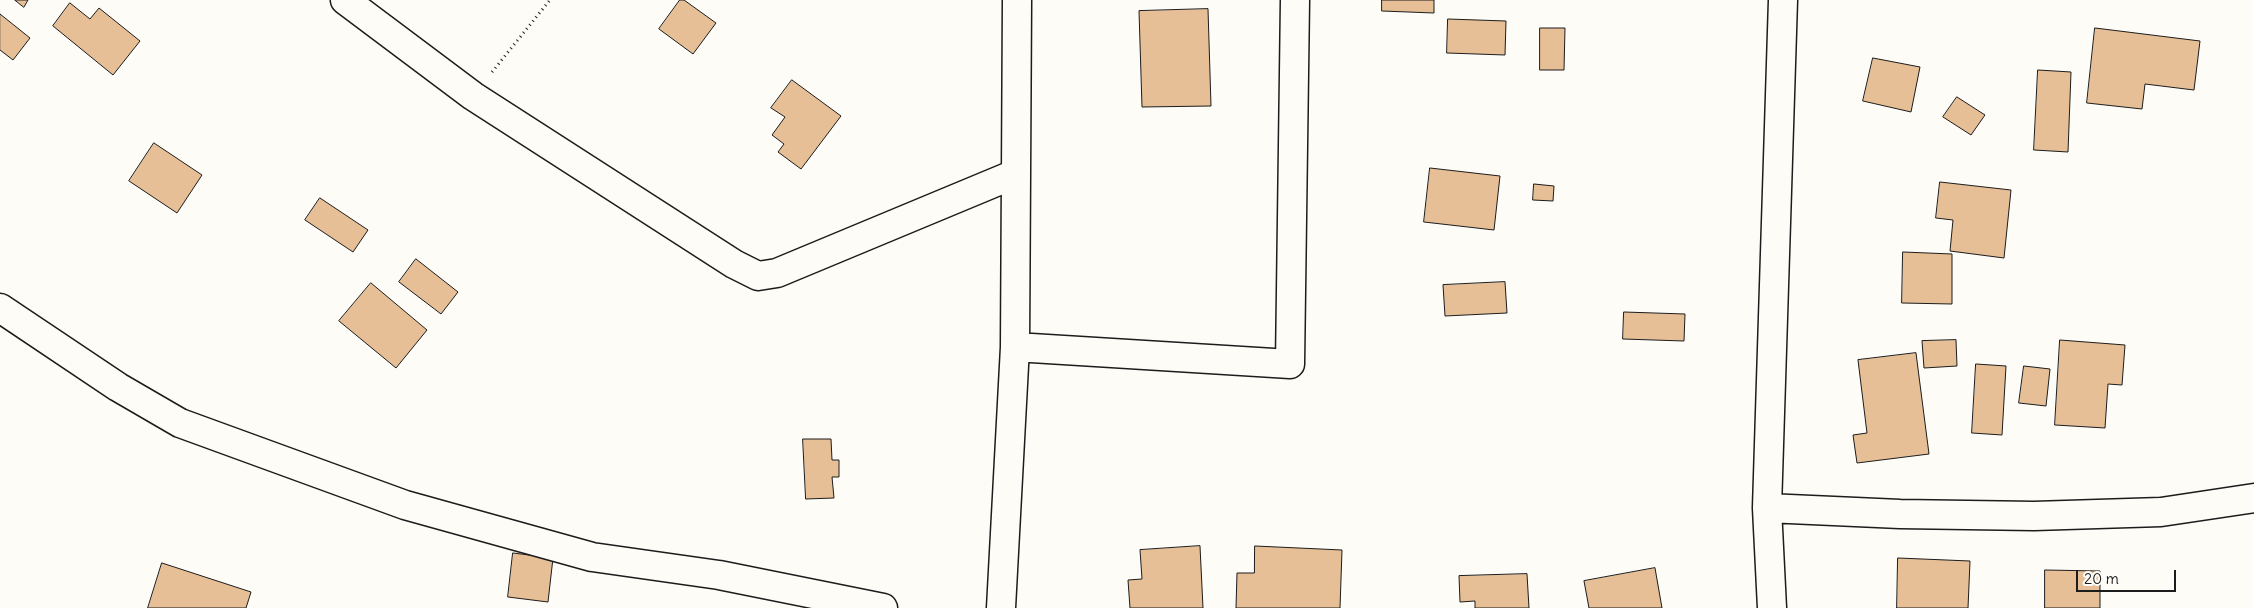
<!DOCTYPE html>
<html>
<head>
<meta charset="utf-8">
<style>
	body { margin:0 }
	#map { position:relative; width:2254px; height:608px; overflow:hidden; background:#fdfcf7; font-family:Delius,sans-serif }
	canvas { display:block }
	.scale { position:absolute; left:2076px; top:570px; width:100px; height:22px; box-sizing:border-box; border:2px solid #1c1c1c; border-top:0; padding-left:6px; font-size:15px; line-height:18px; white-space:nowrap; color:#1c1c1c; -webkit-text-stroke:4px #fdfcf7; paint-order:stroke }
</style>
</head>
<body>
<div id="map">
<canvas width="2254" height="608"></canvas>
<div class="scale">20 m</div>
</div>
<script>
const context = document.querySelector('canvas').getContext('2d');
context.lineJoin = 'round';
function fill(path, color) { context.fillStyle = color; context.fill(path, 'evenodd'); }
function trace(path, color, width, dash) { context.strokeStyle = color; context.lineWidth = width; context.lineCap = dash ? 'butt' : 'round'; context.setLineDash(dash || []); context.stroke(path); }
const building = new Path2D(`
	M15,0H28L24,7Z
	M680,0H684L716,23L693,54L659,29Z
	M1382,0H1434V13L1382,11Z
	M70,3L90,19L99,8L140,41L113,75L53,26Z
	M1208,9L1211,106L1142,107L1139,11Z
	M0,14L30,38L13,60L0,50Z
	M1448,19L1506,21L1505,55L1447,53Z
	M1540,28H1565L1564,70H1540Z
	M2095,28L2200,41L2194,90L2145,84L2142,109L2087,103Z
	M1873,58L1920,67L1911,112L1863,101Z
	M2038,70L2071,72L2068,152L2034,150Z
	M792,80L841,116L801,169L778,152L784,144L772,135L785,117L771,108Z
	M1957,97L1985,115L1971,135L1943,117Z
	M154,143L202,175L177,213L129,181Z
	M1430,168L1500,176L1494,230L1424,222Z
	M1940,182L2011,190L2004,258L1950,251L1953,220L1936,218Z
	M1534,184L1554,186L1553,201L1533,200Z
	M320,198L368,230L353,252L305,220Z
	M1903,252L1952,254V304L1902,303Z
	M416,259L458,292L441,314L399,282Z
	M1505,282L1507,313L1445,316L1443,285Z
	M371,283L427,330L396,368L339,321Z
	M1624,312L1685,314L1684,341L1623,339Z
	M1956,340L1957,366L1924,368L1922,341Z
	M2060,340L2125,345L2122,385L2108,384L2105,428L2055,425Z
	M1916,353L1929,454L1857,463L1853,435L1867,433L1858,360Z
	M1976,364L2006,366L2002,435L1972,433Z
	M2024,366L2050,369L2046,406L2019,403Z
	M803,439H831L832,460H839V477H832L834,498L806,499Z
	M1200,546L1203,608H1130L1128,580L1142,579L1140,550Z
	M1255,546L1342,550L1340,608H1236L1237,573H1254Z
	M513,553L553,558L548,602L508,597Z
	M1898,558L1970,561L1968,608H1897Z
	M162,563L251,592L246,608H148Z
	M1655,568L1662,608H1589L1584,581Z
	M2045,570L2100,571V608H2045Z
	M1527,574L1529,608H1475V601L1460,602L1459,576Z`);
fill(building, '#e6bf96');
trace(building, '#1c1c1c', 1);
const minor = new Path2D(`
	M345,0L473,96L734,264L758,276L777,273L1015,174
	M0,308L118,387L180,423L405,505L592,557L719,575L883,608
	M1015,347L1290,364L1295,0
	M1767,508L1900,514L2034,516L2161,512L2254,498
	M1001,608L1015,347L1017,0
	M1772,608L1767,508L1783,0`);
trace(minor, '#1c1c1c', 31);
trace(new Path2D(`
	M492,72L550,0`), '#1c1c1c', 3, [1, 4]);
trace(minor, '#fdfcf7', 28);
</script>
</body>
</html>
